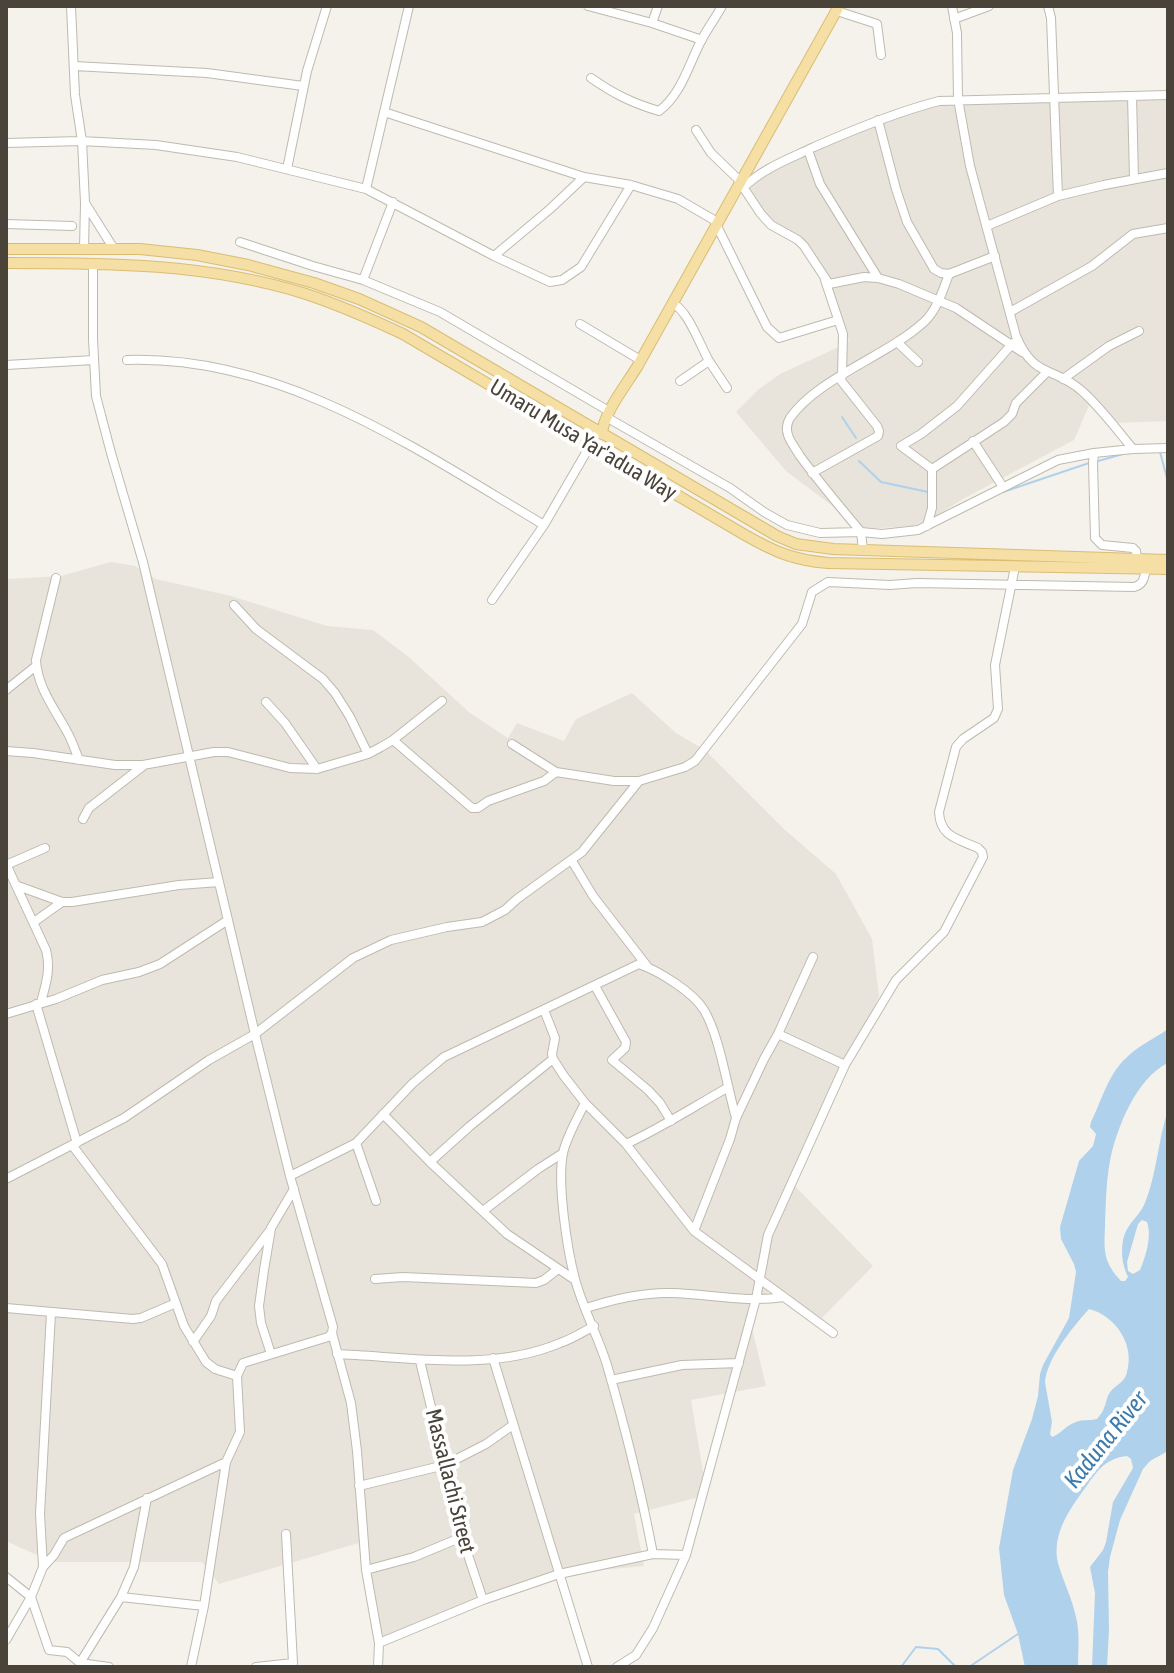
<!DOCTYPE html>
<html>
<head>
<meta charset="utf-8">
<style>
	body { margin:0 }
	#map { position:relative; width:1174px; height:1673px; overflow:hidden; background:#f5f2ec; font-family:"Asap Condensed",sans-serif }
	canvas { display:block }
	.frame { position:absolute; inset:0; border:8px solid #49433a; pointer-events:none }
</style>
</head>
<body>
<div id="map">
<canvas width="1174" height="1673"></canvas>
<div class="frame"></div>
</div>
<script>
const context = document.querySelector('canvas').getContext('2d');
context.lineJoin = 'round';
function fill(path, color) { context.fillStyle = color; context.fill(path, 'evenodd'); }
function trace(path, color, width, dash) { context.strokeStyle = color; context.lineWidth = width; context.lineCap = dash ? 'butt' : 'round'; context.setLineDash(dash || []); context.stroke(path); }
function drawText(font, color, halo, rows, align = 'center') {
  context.font = font + ' "Asap Condensed",sans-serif'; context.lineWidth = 8; context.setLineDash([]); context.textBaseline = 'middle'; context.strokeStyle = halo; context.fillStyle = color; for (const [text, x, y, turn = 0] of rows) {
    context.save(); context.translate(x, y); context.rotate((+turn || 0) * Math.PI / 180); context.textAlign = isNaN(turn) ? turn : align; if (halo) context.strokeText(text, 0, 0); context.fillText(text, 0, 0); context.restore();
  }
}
fill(new Path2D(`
	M1168,100V421L1115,423L1091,401L1074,440L963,499L939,514L913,526L863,529L786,471L736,412L759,389L780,374L841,346L849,340L820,266L766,216L743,183L911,108L963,103Z
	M111,562L135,566L156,579L231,596L327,626L373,630L410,658L470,713L508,738L517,723L564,741L576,719L632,693L676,733L705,750L784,829L836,874L872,939L879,996L794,1185L873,1266L821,1319L773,1288L748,1312L766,1386L691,1400L707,1495L634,1514L644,1566L581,1572L483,1600L375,1648L362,1542L219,1584L202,1562H52L6,1541V579L61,576Z`), '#e8e4db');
fill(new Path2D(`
	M1168,1029V1063C1137,1077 1116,1129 1110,1161C1106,1182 1106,1203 1105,1223C1105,1236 1103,1248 1107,1260C1110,1268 1115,1275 1121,1281H1125L1128,1277C1122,1264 1121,1254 1123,1240C1126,1224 1139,1217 1145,1203C1157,1173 1158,1140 1168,1110V1451L1150,1461L1143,1469L1120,1520L1110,1557L1108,1572L1109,1630L1107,1667H1092L1095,1593L1090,1567L1103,1550L1106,1542L1113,1502L1133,1468L1131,1459L1127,1456C1108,1458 1099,1468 1088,1484C1072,1506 1051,1533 1058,1563C1063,1581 1072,1598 1076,1617C1080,1633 1078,1650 1078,1667H1025L1018,1634L1004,1595L999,1548L1013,1470L1032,1419L1038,1396L1040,1374L1043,1365L1069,1318L1076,1272L1074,1264L1061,1239L1060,1227L1079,1161L1093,1146L1096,1134L1090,1127L1091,1122C1101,1102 1108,1075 1125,1059C1137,1046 1154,1039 1168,1029ZM1142,1220L1147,1222C1152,1236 1146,1256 1140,1270L1133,1274L1128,1271L1127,1262L1138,1224ZM1089,1309C1116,1316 1135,1345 1127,1372C1125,1382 1117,1384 1111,1391C1106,1397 1107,1402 1104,1408C1103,1412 1100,1415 1097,1419C1090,1421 1083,1419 1076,1422C1066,1425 1061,1434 1052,1437L1050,1434L1052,1422L1045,1382C1047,1358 1073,1327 1089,1309Z`), '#afd1eb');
trace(new Path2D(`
	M842,417L856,438
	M1160,452L1168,482
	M859,461L881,482L928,492
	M1098,461L1123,454
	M1003,492L1089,463
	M901,1667L916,1647L938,1649L956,1667
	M969,1667L1018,1634`), '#afd1eb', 2);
const minor = new Path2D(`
	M71,6L75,95L82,141L85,203L114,249
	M588,6L652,23L658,6
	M952,6L957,33L958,99L970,166L1016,336C1034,379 1054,366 1082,391C1101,408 1117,430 1133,449
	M1048,6L1051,18L1058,196
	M837,11L877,24L881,55
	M954,19L989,6
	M652,23L702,40
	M74,66L207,73L303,86
	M591,78C614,94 632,103 659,111C682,94 689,63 702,39C708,28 716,17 722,6
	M1132,96L1134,179
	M384,112L584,177L550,209L494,256
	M878,120L896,189L907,222L934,269L941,273L949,274L995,256
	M696,130L711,153L737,178L761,214L771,225L798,240L804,246L829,284L864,277L878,278L899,284L956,308L1022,352
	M6,143L81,141L156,145L237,157L366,189L494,256L550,282L562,280L581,267L631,185
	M808,150L820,184L878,278
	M287,169L307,71L327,6
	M584,177L631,185L678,199L714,220L767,327L779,338L838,320
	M743,188C763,168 789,159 814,147C855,129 896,112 939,101L1168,95
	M366,189L409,6
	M6,224L72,226
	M987,226L1058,196L1104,185L1168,173
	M240,242L313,266L363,280L440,312L607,410
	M84,249L85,203
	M93,264V339L96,396L111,453L143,562L255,1034L290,1176L333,1327L332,1333L328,1337L243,1363L237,1376L240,1432L226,1462L204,1606L191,1667
	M363,280L393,202
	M825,280L843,334L842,376
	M672,303C688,310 700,345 709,361L680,381
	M1010,312L1092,266L1133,234L1168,228
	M580,324L637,358
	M897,342L918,362
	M127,360C282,355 416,449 544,525L591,444
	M709,361L727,388
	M6,365L94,360
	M1063,379L1109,346L1139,331
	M606,417L730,488L764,512L787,525L820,533L861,532C840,507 819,482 800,456C796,449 790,442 788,435C786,429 787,423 790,418C818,378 887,356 924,322C937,310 943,290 949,274
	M973,441L1003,487
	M1094,453L1093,463L1095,538L1102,545L1133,548L1136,551L1137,559
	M932,469L901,446L921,434L957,406L1013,343
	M932,469L1004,422L1012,414L1016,403L1047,372
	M812,473L878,436L879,431L877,426L839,378
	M927,526L932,508V469
	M863,550L861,532L882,534L918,530L1058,460L1094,453L1133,449L1168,448
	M56,578L36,660C37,686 54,708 66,730C72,740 75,750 79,760
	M492,600L544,525
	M234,605L256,629L323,679L335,693L350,717L368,754
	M6,690L36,666
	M266,702L285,723L317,769
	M393,740L472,808H478L488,801L544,781L556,772
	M512,744L556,772L614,781H639
	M6,751L33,753L115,765H143L214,752H228L290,768L317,769L368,754L381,747L393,740L442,701
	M83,819L89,808L143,766
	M572,861L593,896L647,966
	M6,864L46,950C51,969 46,984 41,1002
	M6,865L45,848
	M18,886L62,902H72L179,885L219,882
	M34,922L62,902
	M595,986L626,1042L625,1048L612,1060L648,1090L660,1103L671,1121
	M36,1004L77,1143
	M544,1010L555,1038L552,1054L553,1059L564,1076L585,1103L626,1144L694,1231L833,1333
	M6,1014L56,999L102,980L139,972L160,964L228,920
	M778,1034L845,1065
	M585,1103C577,1119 567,1136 563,1153C557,1183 567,1249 575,1279C583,1309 598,1336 607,1365C625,1427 641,1491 653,1554
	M383,1114L430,1162L507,1234L575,1280
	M356,1143L376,1201
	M626,1144C661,1128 693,1107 727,1088
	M72,1145L162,1264L184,1326L206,1362L215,1369L237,1376
	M430,1162L470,1126L553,1059
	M290,1176L356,1143L413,1083L444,1057L639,964C659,971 693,992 704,1010C720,1037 727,1087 736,1118
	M6,1179L124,1118L209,1060L255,1034L353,958L391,940L447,927L482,922L505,910L517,899L582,852L639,781L685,767L695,761L802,624L812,592L828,582L890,585L917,583L1134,587C1144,584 1144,578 1146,569
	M483,1211L538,1169L563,1153
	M694,1231L730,1139L736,1118L764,1059L778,1034L813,957
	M375,1279L403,1277L536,1283L544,1280L558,1269
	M6,1308L133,1319L141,1318L176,1303
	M586,1308C614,1299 642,1292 672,1293C709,1294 747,1303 784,1297
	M332,1333L351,1403L357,1451L366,1570L379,1643L378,1667
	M193,1342L211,1316L216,1301L271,1229
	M271,1354L261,1323L259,1306L264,1270L271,1228L294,1189
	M337,1354C409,1357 492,1372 560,1343C572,1339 583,1332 594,1326
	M493,1358L588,1667
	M420,1361L462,1537L483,1600
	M611,1380L682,1365L739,1363
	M359,1486L445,1465L486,1444L513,1425
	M43,1567L40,1514L51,1313
	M366,1570L414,1557L462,1537
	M6,1577L31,1597L49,1650L67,1652L80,1663L109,1667
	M121,1597L204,1606
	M6,1640L31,1597L43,1567L54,1555L64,1538L226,1462
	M379,1643L483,1600L559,1574L653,1554L686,1555
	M80,1663L121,1597L134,1567L147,1498
	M256,1667L293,1663L286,1534
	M617,1667L636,1655L653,1628L686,1555L756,1299L768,1235L779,1211L845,1065L896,980L944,932L983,857L982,852L978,848C958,839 940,837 939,812L956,747L963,739L994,718L998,709L995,665L1015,567`);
const major = new Path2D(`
	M6,249H140L197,255L248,265L314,283L359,299L421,327L777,536L796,544L833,549L1168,560
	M6,263C107,263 208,263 306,294C339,305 371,319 403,334L745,535C775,552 793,560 828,563L1168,569
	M602,434C603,414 626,385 637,367L839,6`);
trace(minor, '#bfbaaf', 10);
trace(major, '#dabd74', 12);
trace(minor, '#fff', 8);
trace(major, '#f6dfa4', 10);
drawText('22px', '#49433a', '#fff', [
	["Umaru Musa Yar'adua Way",583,440,31],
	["Massallachi Street",450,1481,76]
]);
drawText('italic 24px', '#3c7bac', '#fff', [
	["Kaduna River",1106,1440,-51]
]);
</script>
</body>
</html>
